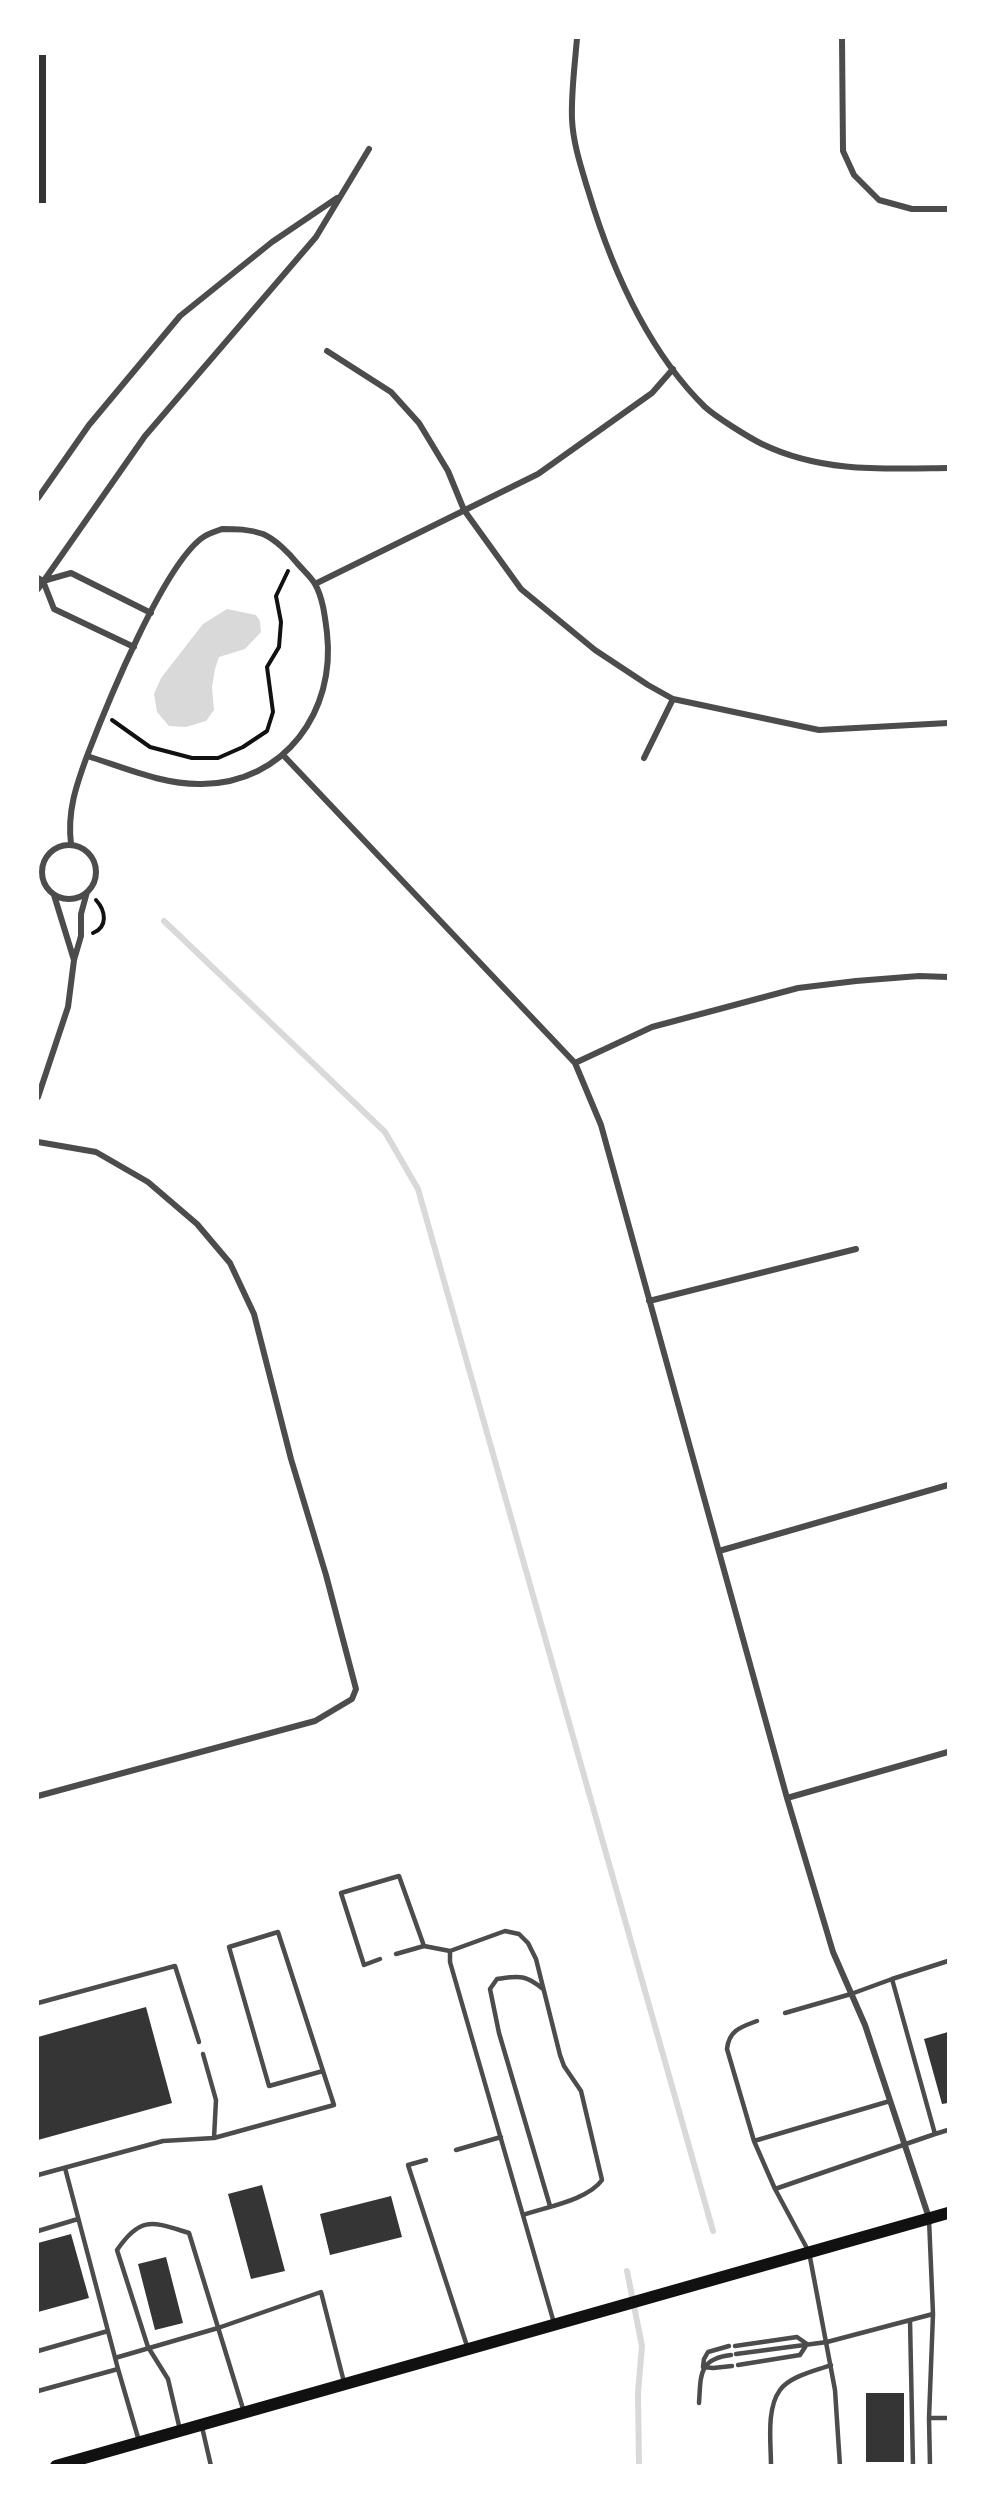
<!DOCTYPE html>
<html>
<head>
<meta charset="utf-8">
<style>
	body { margin:0 }
	#map { position:relative; width:986px; height:2503px; overflow:hidden; background:#fff; font-family:"Noto Sans",sans-serif }
	canvas { display:block }
	.frame { position:absolute; inset:0; border:39px solid #fff; pointer-events:none }
</style>
</head>
<body>
<div id="map">
<canvas width="986" height="2503"></canvas>
<div class="frame"></div>
</div>
<script>
const context = document.querySelector('canvas').getContext('2d');
context.lineJoin = 'round';
function fill(path, color) { context.fillStyle = color; context.fill(path, 'evenodd'); }
function trace(path, color, width, dash) { context.strokeStyle = color; context.lineWidth = width; context.lineCap = dash ? 'butt' : 'round'; context.setLineDash(dash || []); context.stroke(path); }
fill(new Path2D(`
	M227,609L256,615L260,621L261,632L245,649L219,657L215,669L212,687L214,710L206,721L186,727L169,726L157,712L154,694L161,678L203,624Z`), '#d9d9d9');
trace(new Path2D(`
	M164,921L385,1132L418,1189L713,2231
	M627,2271L642,2346L638,2393L639,2466`), '#d9d9d9', 6);
fill(new Path2D(`
	M38,55H46V203H38Z
	M146,2007L172,2103L38,2140V2037Z
	M948,2032V2103L942,2104L924,2039Z
	M262,2185L285,2271L251,2279L228,2194Z
	M391,2196L402,2237L330,2255L320,2214Z
	M71,2234L89,2298L38,2312V2243Z
	M166,2257L183,2323L155,2330L138,2264Z
	M866,2393H904V2462H866Z`), '#353535');
trace(new Path2D(`
	M112,720L150,747L192,758H218L243,747L267,731L273,712L267,667L279,647L281,622L276,596L288,571
	M93,933C108,927 106,911 96,900`), '#111', 4);
trace(new Path2D(`
	M424,1946L450,1951L505,1931L519,1934L528,1943L536,1959L560,2055L564,2066L581,2091L602,2180C588,2200 546,2207 523,2215
	M450,1951V1962L554,2323
	M380,1959L364,1965L341,1893L399,1876L424,1946L396,1954
	M892,1979L948,1961
	M543,1989C525,1974 519,1976 497,1979L490,1989L499,2033L550,2206
	M38,2003L175,1966L199,2042
	M203,2054L216,2100L214,2138
	M935,2134L948,2130
	M754,2141L727,2049C729,2030 741,2027 757,2021
	M456,2150L501,2137
	M426,2160L408,2165L468,2349
	M65,2168L108,2331
	M38,2175L163,2141L214,2138L334,2105L278,1932L229,1947L269,2086L323,2071
	M775,2189L935,2134L892,1979L851,1994L785,2013
	M929,2219L933,2314L929,2418H948
	M38,2231L78,2219
	M910,2320L913,2466
	M729,2346L708,2352L704,2359L703,2367L713,2368L732,2366
	M735,2346L797,2337L807,2344L800,2355L738,2365
	M38,2351L108,2331L118,2369L38,2391
	M736,2354L827,2342L933,2314
	M115,2358L218,2328L321,2292L344,2382
	M118,2369L139,2441
	M699,2403C701,2375 698,2359 731,2355
	M929,2418L930,2466
	M202,2427L211,2466
	M180,2430L168,2379L148,2347L117,2250C141,2215 153,2222 189,2233L244,2412
	M771,2466C771,2443 766,2409 780,2390C790,2376 815,2371 831,2365
	M840,2466L835,2390L809,2252L775,2189L754,2141L890,2101`), '#4c4c4c', 4.5);
trace(new Path2D(`
	M577,38C575,64 571,92 572,119C573,143 581,167 588,190C611,267 646,349 705,407C716,417 748,437 762,444C822,473 884,469 948,468
	M842,38L843,151L854,175L879,200L912,209H948
	M327,351L391,392L419,423L448,471L464,510L521,589L595,650L648,685L673,699L819,730L948,723
	M38,498L89,425L180,316L272,242L337,198
	M222,529C236,529 249,529 263,534C275,539 289,553 297,563C303,570 311,577 315,584C323,598 325,617 327,633C336,711 285,783 202,784C163,785 123,767 87,756C105,709 165,560 205,536C210,533 217,531 222,529Z
	M38,578L43,581L54,609L134,647
	M43,581L71,573L151,613
	M315,584L538,474L652,393L673,369
	M38,589L145,436L316,237L369,149
	M284,756L575,1063L601,1125L787,1798L833,1952L865,2025L929,2218
	M644,758L673,699
	M71,844C67,812 76,786 87,756
	M42 872a27 27 0 1 1 54 0a27 27 0 1 1-54 0Z
	M54,895L74,960
	M575,1063L652,1027L798,988L856,981L919,976L948,977
	M38,1097L68,1007L74,960L81,936V914L87,892
	M38,1142L96,1152L148,1182L197,1224L230,1263L254,1314L291,1459L326,1575L356,1689L352,1699L315,1721L38,1796
	M649,1301L856,1249
	M719,1551L948,1485
	M787,1798L948,1752`), '#4c4c4c', 6);
trace(new Path2D(`
	M56,2466L948,2213`), '#111', 12);
</script>
</body>
</html>
